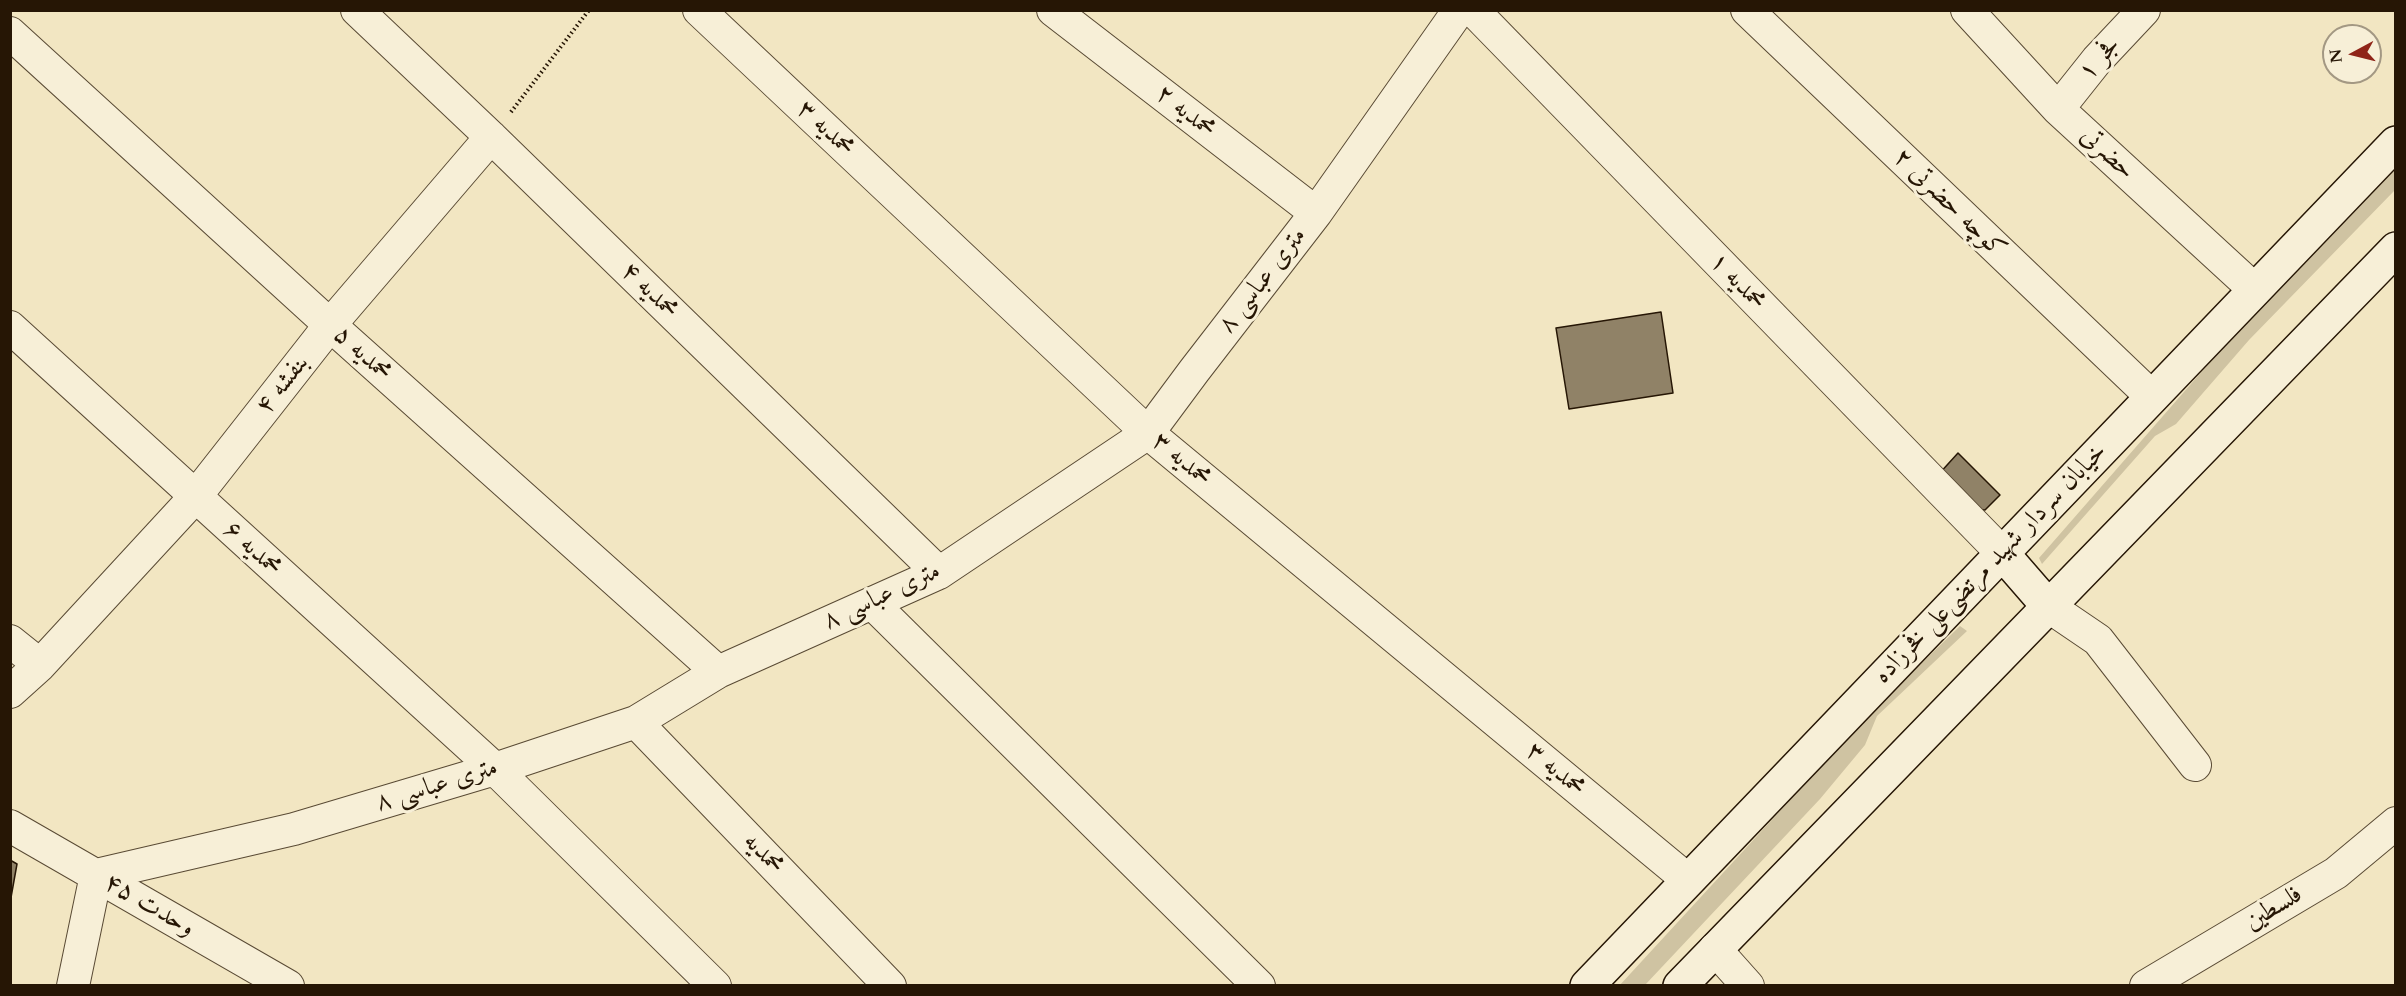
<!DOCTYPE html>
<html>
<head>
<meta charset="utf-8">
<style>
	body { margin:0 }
	#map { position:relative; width:2406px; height:996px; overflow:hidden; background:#f2e6c2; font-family:Cardo,serif }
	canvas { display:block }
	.frame { position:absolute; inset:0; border:12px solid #261605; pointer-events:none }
	.north { position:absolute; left:2322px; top:24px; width:60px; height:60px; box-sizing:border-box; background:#f7efd7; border:2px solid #a39883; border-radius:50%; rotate:263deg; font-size:16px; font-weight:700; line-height:24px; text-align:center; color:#261605 }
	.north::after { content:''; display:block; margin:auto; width:21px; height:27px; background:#8f2418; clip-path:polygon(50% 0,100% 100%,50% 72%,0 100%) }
</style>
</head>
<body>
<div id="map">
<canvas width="2406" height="996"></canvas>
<div class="frame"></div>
<div class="north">N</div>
</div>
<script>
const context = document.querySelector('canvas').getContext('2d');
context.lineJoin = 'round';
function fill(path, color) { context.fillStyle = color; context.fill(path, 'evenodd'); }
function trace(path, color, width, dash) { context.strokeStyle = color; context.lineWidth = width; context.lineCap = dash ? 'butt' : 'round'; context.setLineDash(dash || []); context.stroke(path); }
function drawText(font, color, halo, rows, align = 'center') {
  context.font = font + ' Cardo,Amiri,serif'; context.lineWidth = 6; context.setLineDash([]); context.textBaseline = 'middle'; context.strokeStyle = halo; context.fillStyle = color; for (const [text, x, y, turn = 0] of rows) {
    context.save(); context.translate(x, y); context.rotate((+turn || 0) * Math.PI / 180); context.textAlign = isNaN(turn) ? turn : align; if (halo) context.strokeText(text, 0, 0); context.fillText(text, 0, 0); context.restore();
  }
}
fill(new Path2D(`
	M2395,166V190L2249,340L2176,424L2155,436L2042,564L2039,558L2238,330Z
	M1960,626L1967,631L1877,716L1865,745L1820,799L1645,985L1619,986L1871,712Z`), '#cfc3a2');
const building = new Path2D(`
	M1661,312L1673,393L1569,409L1556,328Z
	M1958,453L2000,495L1985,510L1972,509L1938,475Z
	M10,860L17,864L10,903Z`);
fill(building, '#908267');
trace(building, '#261605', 1.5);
const minor = new Path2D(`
	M357,10L491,137L939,573
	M699,10L1148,433L1688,880
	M1053,10L1316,213
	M1473,10L2002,553
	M1747,10L2152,397
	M1967,10L2058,109L2255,290
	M10,33L330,325L718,672
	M2058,109L2097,60L2144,10
	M10,327L495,769L715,986
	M872,603L1259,986
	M2048,606L2098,640L2195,765
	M10,641L40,665
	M10,692L40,665L195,497L330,325L491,137
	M636,722L890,986
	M10,826L288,986
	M1715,949L1748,986
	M73,986L96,875L294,829L495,769L636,722L718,672L939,573L1148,433L1194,371L1316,213L1459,10
	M2146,986L2336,873L2396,823`);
const secondary = new Path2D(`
	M2002,553L2048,606
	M1587,986L2396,143
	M1680,986L2396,249`);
trace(minor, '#594a34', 34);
trace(secondary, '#261605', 36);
trace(new Path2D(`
	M511,112L589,10`), '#261605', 4, [1.5, 3]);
trace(minor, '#f7efd7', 32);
trace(secondary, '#f7efd7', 33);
drawText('26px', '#261605', '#f7efd7', [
	["فجر ۱",2100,59,-49],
	["محمدیه ۲",1185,112,38],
	["محمدیه ۳",825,129,43],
	["حضرتی",2107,154,43],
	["کوچه حضرتی ۲",1949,204,44],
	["۸ متری عباسی",1263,281,-52],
	["محمدیه ۱",1737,282,46],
	["محمدیه ۴",649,291,44],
	["محمدیه ۵",362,354,42],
	["بنفشه ۴",283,385,-52],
	["محمدیه ۳",1181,460,40],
	["محمدیه ۶",252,549,42],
	["خیابان سردار شهید مرتضی‌علی فخرزاده",1991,564,-46],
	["۸ متری عباسی",882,597,-25],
	["محمدیه ۳",1555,770,40],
	["۸ متری عباسی",437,786,-17],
	["محمدیه",763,854,46],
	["وحدت ۴۵",149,906,30],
	["فلسطین",2274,909,-31]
]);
</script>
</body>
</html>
